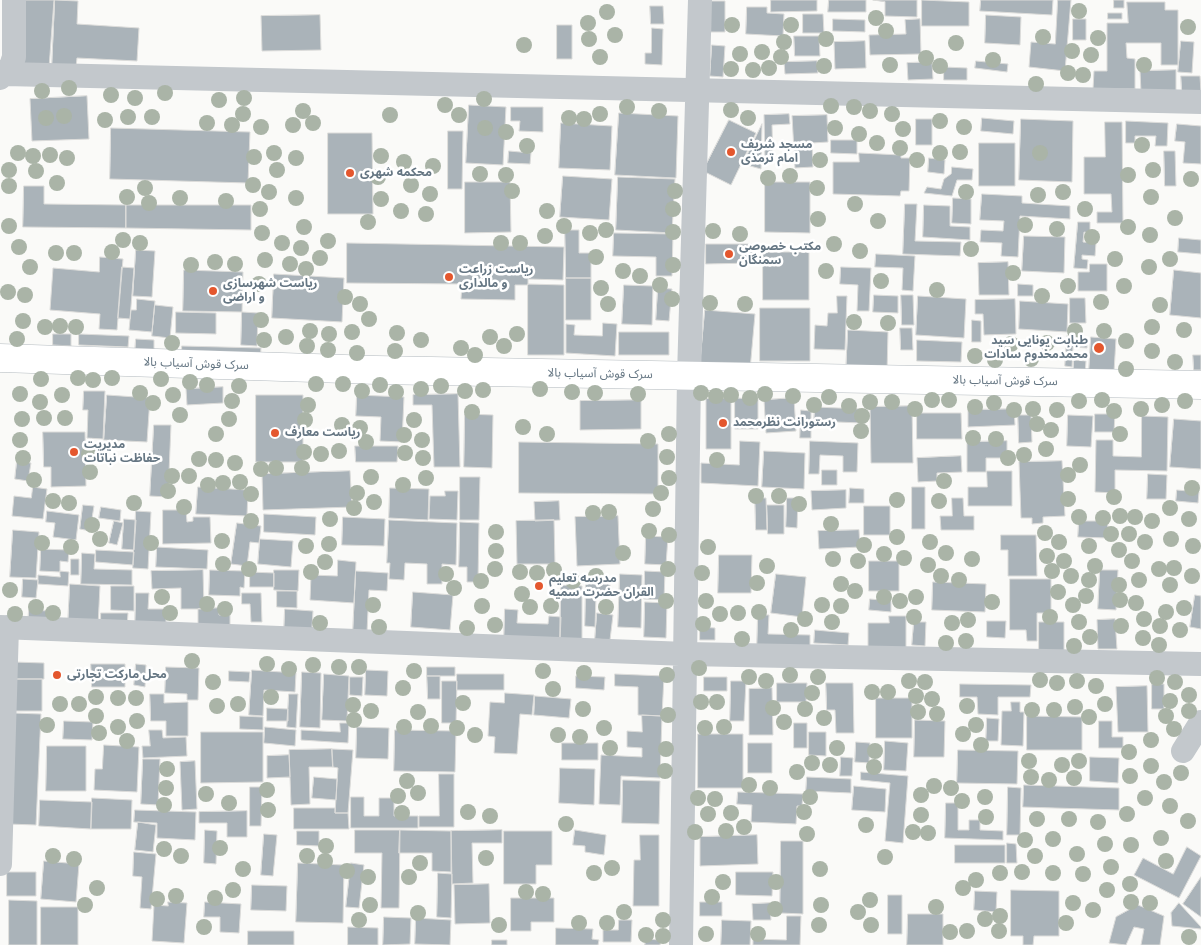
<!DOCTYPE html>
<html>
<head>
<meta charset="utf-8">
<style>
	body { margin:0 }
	canvas { display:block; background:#fafaf8 }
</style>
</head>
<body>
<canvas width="1201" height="945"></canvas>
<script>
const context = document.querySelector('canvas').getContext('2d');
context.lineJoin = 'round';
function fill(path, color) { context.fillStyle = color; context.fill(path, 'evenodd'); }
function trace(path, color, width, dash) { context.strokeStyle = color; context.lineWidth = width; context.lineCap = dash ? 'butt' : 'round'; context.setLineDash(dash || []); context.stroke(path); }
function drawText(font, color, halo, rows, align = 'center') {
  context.font = font + ' Helvetica,"Noto Sans Arabic",sans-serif'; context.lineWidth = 5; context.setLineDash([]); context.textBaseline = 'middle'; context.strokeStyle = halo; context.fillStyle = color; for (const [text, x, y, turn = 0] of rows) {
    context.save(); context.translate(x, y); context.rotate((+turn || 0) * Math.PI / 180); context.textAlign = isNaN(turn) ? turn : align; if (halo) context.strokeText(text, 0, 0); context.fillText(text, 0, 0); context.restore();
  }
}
const building = new Path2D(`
	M23,0H54L49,68L19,65Z
	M55,0L78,1L77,24L139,28L137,61L77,58L76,67L52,66Z
	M771,0H817V11L771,12Z
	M829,0H866V12H828Z
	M873,0H917V17L885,16V2Z
	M922,0L969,2V26H922Z
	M981,0H1053L1052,15L980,11Z
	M1058,0H1071L1065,71L1029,67L1031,42L1055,44Z
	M1114,0H1124V8H1114Z
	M711,1H725V32H711Z
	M1127,2H1165V10H1178V65H1161V43H1126L1127,58L1135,59V89H1093L1094,71H1107V23H1128Z
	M650,6H663L664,24H651Z
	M747,7H767V13L784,14L783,36L746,34Z
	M1108,13H1122V19H1108Z
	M803,14H823L824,33H803Z
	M320,15L321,50L262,51L261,16Z
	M986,15L1021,17L1020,45L985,43Z
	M833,19L865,20V32L833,31Z
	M920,19L921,54L870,55L869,35L906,34L905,20Z
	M1073,19H1086V40H1073Z
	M557,25H572V59H557Z
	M652,28L663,29L662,65L645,64V53H651Z
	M794,36H819L820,56H795Z
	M865,41L866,68L835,69L834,42Z
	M1181,41L1194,42L1192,73L1178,72Z
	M712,45L725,46L723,77L710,76Z
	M817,61L818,73L785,74L784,62Z
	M976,61L1008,64L1007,72L975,68Z
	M932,62L933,79L908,80L907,63Z
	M944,67L967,68V80H944Z
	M1176,70V91L1141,92L1140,71Z
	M1181,76H1200L1201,92L1182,93Z
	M87,96L89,139L32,141L30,99Z
	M469,105L506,107L503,165L466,163Z
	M511,107H543V132L519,131L520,121H511Z
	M619,113L678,116L676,178L615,175Z
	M789,114L790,124L772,125L773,161H765L764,115Z
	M827,115L828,142L812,143L813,167L795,168L792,116Z
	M982,118L1014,121L1013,134L981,131Z
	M916,119H932V145H916Z
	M1021,119L1073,121L1072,182L1019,180Z
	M729,120L756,133L731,185L703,171Z
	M1126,121L1168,123L1167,146H1155L1156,136H1135V143H1126Z
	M1105,122H1122L1123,223H1097V212H1112L1111,194H1084V157H1105Z
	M561,123L612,126L610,170L559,168Z
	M762,124L761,169L743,164Z
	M1177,124L1201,126V164L1183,163L1185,142L1175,141Z
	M111,128L250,132L248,183L110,179Z
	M448,131H463L462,189H448Z
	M328,133H372L373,214H328Z
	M831,140H857V154L831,153Z
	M979,143H1015V186H979Z
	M509,151L531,153L530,164L508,163Z
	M1164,151H1175L1176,186H1165Z
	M859,153L901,155V158H910L909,191H901L900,196L833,194V162H859Z
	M929,158L945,160L944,174L928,172Z
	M952,167L973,169L972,180H957L952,196L924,193L927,187L941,189L944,179L951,174Z
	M563,176L612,179L609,220L560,217Z
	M618,177L675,179L672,233L616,230Z
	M465,182H510L511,232L465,233Z
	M765,182H810V233L765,232Z
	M24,186H44V204L126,205V228L23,227Z
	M982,194L1022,196V203L1070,206V219L1020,216L1018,257L1001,256L1002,243L980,242L981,230L1003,231L1004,221L980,220Z
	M953,198L971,199V224L952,223Z
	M905,204H917L915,241L961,242L960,256L903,254Z
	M126,205H251V230L126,228Z
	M924,205L950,206V226L970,227V240L923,237Z
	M1078,222H1090V233L1084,232L1083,242L1096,243L1095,256L1082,255V259L1088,260L1087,269L1074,268Z
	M565,230H579V253H591V278H566Z
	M614,233L673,234L672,276H656V257L613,256Z
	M1024,236L1065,237L1064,273L1022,271Z
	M1179,238L1201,240V254L1178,252Z
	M347,243L564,247L563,280L528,279V285H515V300L461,299L462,284L347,283Z
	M706,244H752L753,263L706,264Z
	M136,250L155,251L152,297L133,296Z
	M763,252H809V300H763Z
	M876,254L915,256L913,291L902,290L903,268L875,267Z
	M100,257L123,259L117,330L99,329L100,314L50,310L53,268L99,272Z
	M1008,262L1009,295H979L978,263Z
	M1090,264H1107V291H1078V272H1089Z
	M122,267L134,268L130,319L118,318Z
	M841,267L871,268L869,311H857L858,285L840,284Z
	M184,270L243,272L242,312L183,311Z
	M1174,270L1201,273V318L1170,315Z
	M274,274L344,278L342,322L272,318Z
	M566,278H591V320H566Z
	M528,284L564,285V355H528Z
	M1018,284L1033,285V296H1018Z
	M624,285L653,286L652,325L622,324Z
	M658,288L672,289L669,321L656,320Z
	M874,295L898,296V313L873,312Z
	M901,295H913L914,325H902Z
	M837,296H847L845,350L814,349L815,325L827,326L828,313H837Z
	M918,296L966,299L964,338L916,335Z
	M1070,298H1085L1086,323H1070Z
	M137,299L155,301L152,332L129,330L131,310H136Z
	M1015,299L1016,334L984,335L983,314H975V300Z
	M1020,301L1068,304L1067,332L1019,329Z
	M155,305L173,307L170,338L152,336Z
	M760,308H810V361H760Z
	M705,310L755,314L750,370L700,366Z
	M176,312L216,313V334L176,333Z
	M242,312L258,313L257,346L241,345Z
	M972,320L981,321V342H972Z
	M603,323L617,324L615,356L566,353V324L575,325L574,335L602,336Z
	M900,328H912L913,350H901Z
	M848,330L888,332L887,373L846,371Z
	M619,332H669V355H619Z
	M53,334H71V346L53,345Z
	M79,334L129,336L128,347L79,345Z
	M1067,336L1087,338V348L1073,347L1072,367L1065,366Z
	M1091,337L1116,339L1114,372L1089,370Z
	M136,339L154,340V352L135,351Z
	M917,340L962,342L961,362L917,361Z
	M182,346L261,348L260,364L182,361Z
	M1193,355H1201V370H1194Z
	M1074,360L1086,361L1085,375L1073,374Z
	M223,387V403L187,405L186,389Z
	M84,391H105L103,439L87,438L88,410H83Z
	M458,394L460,467H434L432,405H413V395Z
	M107,395L150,398L147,442L104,440Z
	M256,395H303V462H256Z
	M357,395L404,397L402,442L380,441L381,417L356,416Z
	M731,398V449H706V399Z
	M735,398L758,399V429H735Z
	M794,398L796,431L766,433L764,400Z
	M641,400V429L580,430V401Z
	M912,406L913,463H871L870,407Z
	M815,407L862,409L861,423L814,421Z
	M1014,409L1015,425L968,427V410Z
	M801,410L811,411V438H800Z
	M917,413H961L962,439H917Z
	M465,414L493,415L492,468L464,467Z
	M1095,414H1115L1114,432H1095Z
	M1018,415H1031L1032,442L1019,443Z
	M1068,415L1093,416L1091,447L1067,446Z
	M1142,416L1168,417L1167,471L1115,470V493L1095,492L1096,440H1113V456L1141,457Z
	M1174,419L1201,421V469L1170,467Z
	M154,425H171L168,497L150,496Z
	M43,432H85L86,486L51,487V467H44Z
	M740,441L760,442L758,486L701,483V463L739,465Z
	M810,441L858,443L857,472H843V456L820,455L819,474H809Z
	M1007,441V458H986V472H967V442Z
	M519,442L658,444V494L519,493Z
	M355,446H398L397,462H356Z
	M764,451L805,453L804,489L762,487Z
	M961,456L962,472L937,473V481L918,482L917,458Z
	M17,461L31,463L28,481L15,479Z
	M1062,461L1065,516L1043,517V523L1032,524V518H1021L1019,462Z
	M822,470H837V485H822Z
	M350,471L352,507L263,510L262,474Z
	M987,471H1012V506H968V487H987Z
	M1148,474L1167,475L1166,499H1147Z
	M460,477H480L479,520H460Z
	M33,487L47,489L43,519L12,516L14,496L31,498Z
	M198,487L248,490L247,516L196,514Z
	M912,487H925V529H912Z
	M390,488L429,489L428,520L389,518Z
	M850,488L864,489V503H849Z
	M846,490V508L812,510L811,491Z
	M1177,490L1199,492L1198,503L1176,501Z
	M445,491H458L457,520L429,519L430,496H445Z
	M755,498H766L767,530H756Z
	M787,498H798L797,528L786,527Z
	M952,498H963L964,516H974V530H941L940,516H952Z
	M559,501L560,520L535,521L534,502Z
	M83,505L94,506L90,531L80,529Z
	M767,505H784V534H768Z
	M864,506H890V535H864Z
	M101,507L121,510L120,521L99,518Z
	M163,510H186L187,522L193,521V517H210L211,543L163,544Z
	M47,511L79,515L76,540L53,537L55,523L46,522Z
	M136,511L151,512L148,569L133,568Z
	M264,514L316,517L315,535L264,532Z
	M618,516L620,564L577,566L575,517Z
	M343,517L385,519L384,546L342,545Z
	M124,519L136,520L134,550L122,549Z
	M389,520L457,523L456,565L442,564V584H427V564L405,563L404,580L389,579L390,563H387Z
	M554,520L555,564H517L516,521Z
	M114,521L123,523L117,545L109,543Z
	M1079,521H1108L1107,538L1078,537Z
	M460,522L479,523L478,582H467V567H459Z
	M237,523L261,526L259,543L250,542L247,566L231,564Z
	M13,530L39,532L36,578L10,577Z
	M859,530L860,547L819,549L818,531Z
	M1001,535H1036L1037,576H1008V550H1001Z
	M646,536L668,537L666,565L645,564Z
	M260,539L293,541L291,567L258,564Z
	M157,547L208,550L207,569L156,567Z
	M41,549L69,550L68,562L60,561V572L40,571Z
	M96,550L134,552L133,565L96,562Z
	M82,553L95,554L94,569L132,570V585L81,584Z
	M719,555H752L751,593H718Z
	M71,559H79V575H71Z
	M338,560L356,562L354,603L310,600L311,575L337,576Z
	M869,561H899V591H869Z
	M203,570L204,609H181V588L152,589L151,571Z
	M210,570L245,571L244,588L240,587V596L209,595Z
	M274,570H299L298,591L274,590Z
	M1100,570H1118L1116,610L1098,609Z
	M60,571L69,572L68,586L38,584V575L60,577Z
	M356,571L388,573L387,591L369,590L367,632L353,631Z
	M645,571L665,572L664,600L644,599Z
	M250,572L274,573V587H250Z
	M620,574L642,575L641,628L618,627Z
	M776,574L806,577L802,617L771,613Z
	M23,579L38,580L36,598L22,597Z
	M1010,579H1051V613H1037V641H1027L1026,630H1010Z
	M586,582L610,584V596H596L595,627L585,626Z
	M933,582L986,584L985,612L932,610Z
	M70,584L100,586L98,626L68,624Z
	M561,585L582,586V641H560Z
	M111,586H134V611L111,610Z
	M277,591H297V608L277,607Z
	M413,592L453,595L450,630L411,627Z
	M136,593H149L148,609H166V627L135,626Z
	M242,593H261L262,622H251L250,604H242Z
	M1195,595L1201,596V629L1190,627Z
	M870,599L891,601V612L869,610Z
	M645,602L667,603L666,638L644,637Z
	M219,608V615H230V627L198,628V609Z
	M285,609L313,611L312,627L322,628L284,630Z
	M505,609L518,610L517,623L548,624L549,616L561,617L560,641L504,638Z
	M29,610L50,611L49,625L28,623Z
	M101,613H128L127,628H101Z
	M597,613L613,615L610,640L595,639Z
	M758,615H769L768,634L810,635V647L757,646Z
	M889,616H906V652L868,651V623H889Z
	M1115,619L1117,649H1098L1097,620Z
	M987,621H1006L1005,638L987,637Z
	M914,622H926L925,646L912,645Z
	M1039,622H1064V652L1039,651Z
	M700,627L715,628V640H700Z
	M815,630L849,633L848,645L814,643Z
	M14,662L44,663V679H14Z
	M91,664H125V687H92Z
	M136,664L146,665L145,687L134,685Z
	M166,667L199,668L198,700H187V694L165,693Z
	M427,667H455V676H427Z
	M252,670L296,673L295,692L264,690L263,716L249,715Z
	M366,670L388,671L387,696L365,695Z
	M229,671L250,672L249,682L229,681Z
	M302,672L321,673L320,728L300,727Z
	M324,674L349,676L347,721L322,720Z
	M457,674H504V690H457Z
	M615,674L664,676L662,716L638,715V687L615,686Z
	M427,676H440V699H428Z
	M576,676L605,677L604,690L576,688Z
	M350,677H363L362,696L350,695Z
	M704,677H727V691H704Z
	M14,679H42V711H13Z
	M442,681H457L456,723H442Z
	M731,681H746L744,721H730Z
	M777,683H807L806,702H777Z
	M826,683H853L854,733H836L835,710H827Z
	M960,684L1031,685L1030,697H998V715L978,714L977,697H960Z
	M1152,684H1164V709H1152Z
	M1147,686L1148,732H1118L1116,687Z
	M772,688L773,735H749V689Z
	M505,693L534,695L532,715L520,714L517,754L494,753L495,737L488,736L490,702L504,703Z
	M150,694H164V703L188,702V736H166V721H151Z
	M289,694H298L296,728L287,727Z
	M535,696L571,699L569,718L534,715Z
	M876,698H912V738H876Z
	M1011,702H1020V712H1024L1023,746L1001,745L1002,711H1011Z
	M267,708L288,709V721H267Z
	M13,713L41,714L36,825L8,824Z
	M642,715L662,716L660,778L621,776L620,805L599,804L601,755L642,757V748L627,747V731L642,732Z
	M240,716L263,717V730L240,729Z
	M1027,716L1082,717V750H1027Z
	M987,718L999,719L998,741H986Z
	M915,720L945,721L944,757H914Z
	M64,721L93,722L92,740L63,739Z
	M1099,721H1112V737H1123V748H1099Z
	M340,723H349L348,743L301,740V730L340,732Z
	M794,723H807V748H794Z
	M265,727L296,730L295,746L264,743Z
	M357,727L389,728L388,759L356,758Z
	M149,730H162L163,738L186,737L187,756L143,758L142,746H150Z
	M395,730L456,731L455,772L394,771Z
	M201,732H263V782L201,783Z
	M809,732H826V756L809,755Z
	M698,734H743V788H698Z
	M885,741L908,743L906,771L884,770Z
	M856,742L870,743L869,763L855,762Z
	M562,743H598V760H562Z
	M748,743H772V773H748Z
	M104,745L139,747L137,792L94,790L95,769H102Z
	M47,746H86V791H46Z
	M332,749L353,750L348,813H335L338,768L333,767Z
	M332,749L333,767H309L310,804L291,805L289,750Z
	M958,750L1018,751L1017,784L957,783Z
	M289,755L290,777L267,778V756Z
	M841,757L853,758L852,776H840Z
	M1090,757L1119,758L1118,783L1090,781Z
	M143,759H160L158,805L141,804Z
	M195,761L197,809L182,810L180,762Z
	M560,768L595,769L594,805L559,803Z
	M861,772L908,776L903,843L885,841L890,783L861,780Z
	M439,774H454V827H419V816H439Z
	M314,777L337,779L336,800L312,798Z
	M807,777L851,779V793L806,791Z
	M623,780L660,781L659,824L622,823Z
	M1024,785L1119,788V810L1023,807Z
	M854,786L886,789L885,812L852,810Z
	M250,787H262L261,826H250Z
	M1008,787L1021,788L1020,835H1007Z
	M738,792L803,794L802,806H797L796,824L751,822L752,805L737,804Z
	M351,797H364V816H379V798H394V816H418V828H351Z
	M92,798L132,800L131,829H91Z
	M40,800L92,802L91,829L39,826Z
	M946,803H958V830H969V820H980V830L1003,831V840L945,838Z
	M294,808H335V813H348L349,829H294Z
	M135,810L196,812L195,840L157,838V823L134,822Z
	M247,811V837H227V823H199V812Z
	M138,822L156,825L153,852L135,850Z
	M205,830L217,831L216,864L204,863Z
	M355,830H400L399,908H381L382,853H355Z
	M400,830L451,831V872L432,871V853H399Z
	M502,830V843H472L473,883L452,884L451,831Z
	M575,830L606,835L604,855L585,852V846L573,845Z
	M297,831H319V846L297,845Z
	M504,831H552V865H536V884H504Z
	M264,834L277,835L273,876L261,875Z
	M640,835H659V906H633L634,860H640Z
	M757,835L758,864L700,866V837Z
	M781,841H803V914L780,913Z
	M1007,843L1016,844L1017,863H1007Z
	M955,845H1005V863H955Z
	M1187,847L1201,856L1179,898L1134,875L1143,858L1173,874Z
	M134,852L156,854L151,909L140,908L142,877L133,876Z
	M44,861L79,864L76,902L41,899Z
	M298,863L344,865L343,923L296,922Z
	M351,863L364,865L359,908L346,907Z
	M7,872H36V896H7Z
	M736,872H773L772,896L736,895Z
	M438,873L452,874L451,918L437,917Z
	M1201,877V917L1183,904Z
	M489,884L490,923L455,924L454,885Z
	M252,885L287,886L286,911L251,910Z
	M1011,890L1059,891V936H1034L1033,945H1023V936H1011Z
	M975,891L997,892L996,912L974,910Z
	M888,895H902V934H888Z
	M511,898H554V922H531V931H511Z
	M9,900L37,901V945H9Z
	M168,902L187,903L184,943L152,941L154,905L168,906Z
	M205,902L241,904L239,933L220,932V917H204Z
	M700,902H722V916H700Z
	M770,903L771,920H753L752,904Z
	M1179,903L1201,927V929L1172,926L1171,913Z
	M1138,905L1164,916L1160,945H1141L1144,929L1134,927L1126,945L1109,943L1116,917Z
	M41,907H78V945H41Z
	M908,914H943V945H907Z
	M787,916H801L800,945H753V939L786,940Z
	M384,917L411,918L410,944L383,945Z
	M416,918L451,920L450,945L415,944Z
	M619,920H632L631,942H603V930H618Z
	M722,920L751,921L750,945H721Z
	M348,927L378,928V945H348Z
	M556,928L593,929L592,939L599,940L598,945H556Z
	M248,931H294V945H248Z
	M646,939L661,940L660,945H645Z
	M492,940H507V945H492Z`);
fill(building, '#aab3b9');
trace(building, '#dcdcda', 1);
const secondary = new Path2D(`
	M0,358L376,370L1201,385`);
trace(secondary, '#b3babf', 29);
trace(new Path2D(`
	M5,74L1201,102
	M0,78L11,66L14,57V0
	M0,627L686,654L1201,664
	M1183,751L1201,722
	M0,864L7,627
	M681,945L689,376L700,0`), '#c3c8cc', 24);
trace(secondary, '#fff', 28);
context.fillStyle = '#aab4a7';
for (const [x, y] of [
	[1079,11],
	[607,12],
	[876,18],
	[588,23],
	[732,25],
	[791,25],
	[1188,27],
	[886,31],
	[615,35],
	[1043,37],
	[1098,38],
	[589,39],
	[826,39],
	[784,42],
	[956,43],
	[524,45],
	[1072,51],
	[762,52],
	[740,54],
	[1091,55],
	[600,57],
	[781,57],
	[926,58],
	[993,60],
	[890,65],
	[1144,65],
	[824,66],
	[940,66],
	[769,68],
	[731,69],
	[753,70],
	[1068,73],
	[1083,75],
	[1036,84],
	[69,88],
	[42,91],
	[165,93],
	[111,95],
	[135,98],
	[244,98],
	[484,99],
	[219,100],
	[445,105],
	[831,106],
	[627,107],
	[854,107],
	[731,110],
	[303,111],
	[659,111],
	[870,111],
	[243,114],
	[600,114],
	[892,114],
	[390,115],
	[459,115],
	[64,116],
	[128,117],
	[152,117],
	[46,118],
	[569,118],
	[748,118],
	[584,119],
	[105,120],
	[940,121],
	[207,123],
	[313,123],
	[232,125],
	[293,125],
	[261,127],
	[964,127],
	[485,128],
	[835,128],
	[903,129],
	[506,132],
	[859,134],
	[877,143],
	[1142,145],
	[527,146],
	[900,148],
	[960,152],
	[18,153],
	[274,153],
	[940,153],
	[1040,153],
	[50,155],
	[33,156],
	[381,156],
	[254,157],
	[67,158],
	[296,158],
	[820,160],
	[917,160],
	[404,162],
	[433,166],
	[9,170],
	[277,170],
	[1153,170],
	[36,171],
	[480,174],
	[506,175],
	[1128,175],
	[790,176],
	[378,177],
	[768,178],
	[1191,179],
	[57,183],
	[253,185],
	[411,185],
	[9,186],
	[145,188],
	[817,188],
	[512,191],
	[675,191],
	[269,192],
	[966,192],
	[1063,192],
	[430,194],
	[1038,195],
	[127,197],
	[1151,197],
	[180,198],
	[296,198],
	[381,199],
	[226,201],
	[149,203],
	[855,204],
	[260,209],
	[673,209],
	[1085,209],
	[401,211],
	[547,211],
	[426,214],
	[1175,218],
	[818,219],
	[878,221],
	[368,222],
	[1025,225],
	[9,226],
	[564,226],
	[304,227],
	[1128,227],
	[1057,229],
	[606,230],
	[713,231],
	[673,232],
	[262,233],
	[590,233],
	[740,234],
	[1150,235],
	[545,236],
	[1092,237],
	[123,240],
	[328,241],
	[140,243],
	[282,243],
	[501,243],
	[520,243],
	[834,244],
	[19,247],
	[301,248],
	[971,249],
	[860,251],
	[112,252],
	[56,253],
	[74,253],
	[596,257],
	[320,258],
	[1115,259],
	[1170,259],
	[265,260],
	[215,262],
	[235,264],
	[290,264],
	[191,265],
	[673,265],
	[30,267],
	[1149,267],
	[306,269],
	[623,271],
	[826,271],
	[1013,273],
	[640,276],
	[881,281],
	[259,284],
	[660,285],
	[1068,286],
	[1124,286],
	[601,288],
	[937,290],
	[8,292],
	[25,295],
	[1042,296],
	[345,297],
	[672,299],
	[1101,302],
	[710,303],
	[360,304],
	[608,304],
	[745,304],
	[1160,305],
	[369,319],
	[261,320],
	[23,321],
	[854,322],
	[888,323],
	[60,326],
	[45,327],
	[76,327],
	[1152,327],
	[1184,330],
	[310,331],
	[1075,331],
	[1104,331],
	[352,332],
	[397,333],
	[329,334],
	[517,334],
	[286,337],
	[490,337],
	[17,339],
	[264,340],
	[421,340],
	[1126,341],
	[172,343],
	[1047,343],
	[1011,344],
	[307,346],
	[504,346],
	[461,348],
	[328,350],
	[395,351],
	[1152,351],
	[357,353],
	[475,355],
	[975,356],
	[1031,359],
	[995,360],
	[1175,362],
	[1126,369],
	[78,378],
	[112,378],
	[41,379],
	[161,379],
	[93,380],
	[190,382],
	[316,384],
	[343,384],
	[207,385],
	[380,385],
	[239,386],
	[441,386],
	[421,389],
	[540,389],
	[483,390],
	[362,391],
	[465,391],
	[396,392],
	[572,392],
	[140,393],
	[595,393],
	[701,393],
	[20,394],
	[638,394],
	[765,394],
	[62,395],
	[173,395],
	[731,395],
	[716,396],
	[793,396],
	[829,397],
	[750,398],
	[932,400],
	[949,400],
	[1102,400],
	[232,401],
	[1079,401],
	[1185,401],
	[40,402],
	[870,402],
	[892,402],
	[153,403],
	[994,403],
	[308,405],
	[814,405],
	[1162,405],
	[849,406],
	[975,407],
	[915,409],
	[1033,409],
	[1141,409],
	[1014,410],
	[1057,410],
	[1114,411],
	[472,412],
	[180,415],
	[862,416],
	[44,418],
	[65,418],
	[22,419],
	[229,419],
	[305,420],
	[414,420],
	[1037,424],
	[342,425],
	[523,427],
	[360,428],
	[1051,430],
	[861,431],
	[216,434],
	[547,434],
	[669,434],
	[1120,434],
	[404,435],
	[973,438],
	[996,439],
	[20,440],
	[422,440],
	[648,441],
	[366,442],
	[1046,449],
	[339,451],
	[304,452],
	[405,453],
	[89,454],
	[321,454],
	[1024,455],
	[667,457],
	[23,458],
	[423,458],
	[1008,458],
	[199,459],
	[216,460],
	[717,460],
	[235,463],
	[1080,465],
	[276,468],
	[302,468],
	[261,469],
	[90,472],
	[1068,475],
	[172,476],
	[189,476],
	[371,477],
	[426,478],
	[669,478],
	[34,480],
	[944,481],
	[240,482],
	[223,483],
	[208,485],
	[403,485],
	[1192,488],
	[168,491],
	[357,493],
	[661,493],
	[251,494],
	[756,496],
	[779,496],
	[1114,497],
	[1068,499],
	[897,500],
	[53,501],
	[939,501],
	[374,502],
	[69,503],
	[134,503],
	[799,504],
	[184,507],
	[354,508],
	[1170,508],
	[653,509],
	[609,512],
	[593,513],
	[1120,516],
	[1079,517],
	[1135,517],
	[1103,518],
	[330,519],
	[1189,519],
	[251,521],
	[1152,521],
	[831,524],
	[92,525],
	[649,531],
	[496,532],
	[1045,533],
	[1111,534],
	[1129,534],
	[669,535],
	[897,537],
	[100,539],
	[1171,539],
	[222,541],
	[930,542],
	[1059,542],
	[1145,542],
	[42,543],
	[151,543],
	[329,544],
	[864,545],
	[306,546],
	[1089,546],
	[1193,546],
	[71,547],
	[708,547],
	[1119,550],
	[496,551],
	[623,553],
	[946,553],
	[884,554],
	[1047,556],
	[904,558],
	[833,559],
	[972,559],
	[858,561],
	[1064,561],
	[1132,561],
	[325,562],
	[223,564],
	[928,565],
	[767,566],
	[1095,566],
	[1174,568],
	[249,569],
	[495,569],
	[668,569],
	[1159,569],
	[554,570],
	[1052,571],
	[311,572],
	[520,572],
	[537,573],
	[702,573],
	[446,574],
	[596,576],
	[941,576],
	[1071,576],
	[1192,576],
	[959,580],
	[1089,580],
	[1139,580],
	[481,581],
	[573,581],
	[757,583],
	[841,584],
	[1119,585],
	[1170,585],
	[454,588],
	[10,590],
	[855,591],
	[1058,592],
	[522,594],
	[1086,596],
	[162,597],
	[884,597],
	[916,597],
	[1120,600],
	[666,601],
	[706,601],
	[900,601],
	[992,602],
	[1136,603],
	[207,604],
	[373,605],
	[822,605],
	[1073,605],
	[482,606],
	[551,606],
	[841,606],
	[36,607],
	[530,607],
	[606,607],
	[1184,608],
	[225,609],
	[759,612],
	[1166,612],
	[53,613],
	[170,613],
	[738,613],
	[15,614],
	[720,614],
	[914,617],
	[1050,617],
	[805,619],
	[1144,619],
	[968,620],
	[832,622],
	[1079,622],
	[320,623],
	[952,623],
	[703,624],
	[495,625],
	[1121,626],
	[1160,626],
	[379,627],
	[467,628],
	[791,630],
	[1180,630],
	[1090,637],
	[1143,638],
	[742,639],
	[966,641],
	[946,643],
	[1159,645],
	[1074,646],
	[192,661],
	[267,664],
	[313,665],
	[339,667],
	[359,667],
	[699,668],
	[289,669],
	[414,671],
	[543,671],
	[584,673],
	[667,675],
	[790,675],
	[749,677],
	[818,677],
	[1157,678],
	[1040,680],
	[766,681],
	[909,681],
	[1077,681],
	[213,682],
	[925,682],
	[1175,682],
	[1057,683],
	[1096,686],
	[403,688],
	[553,689],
	[872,692],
	[888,692],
	[812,693],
	[1189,695],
	[916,696],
	[96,697],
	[271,697],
	[118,698],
	[136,698],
	[932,699],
	[1170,701],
	[701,702],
	[717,702],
	[463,703],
	[60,704],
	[79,704],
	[238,704],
	[1105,704],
	[353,705],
	[217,706],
	[967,706],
	[1075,707],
	[773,708],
	[583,709],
	[805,709],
	[1032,710],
	[1054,710],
	[371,711],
	[1189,711],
	[418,712],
	[918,712],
	[937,714],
	[668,715],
	[96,716],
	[1166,716],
	[1089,717],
	[824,718],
	[354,720],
	[137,721],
	[784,722],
	[47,725],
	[976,725],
	[431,726],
	[118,727],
	[404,727],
	[724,727],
	[457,728],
	[604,728],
	[705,728],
	[1174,729],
	[99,733],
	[963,734],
	[475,735],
	[558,735],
	[580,737],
	[1151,740],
	[127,741],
	[981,745],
	[610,748],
	[837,748],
	[666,749],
	[875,751],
	[1129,752],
	[1029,761],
	[1079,761],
	[812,763],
	[830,765],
	[1062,765],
	[1151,766],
	[874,767],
	[167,769],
	[665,771],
	[797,772],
	[1181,773],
	[1130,776],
	[1031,777],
	[1074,778],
	[1049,780],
	[407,781],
	[1164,782],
	[749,785],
	[934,786],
	[166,788],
	[770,788],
	[951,788],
	[267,790],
	[418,793],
	[206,794],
	[921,795],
	[398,796],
	[810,797],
	[985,797],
	[698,798],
	[1145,798],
	[715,799],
	[962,801],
	[229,803],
	[164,805],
	[1170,806],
	[268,810],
	[468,812],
	[804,812],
	[402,813],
	[731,813],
	[708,814],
	[1127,814],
	[921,815],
	[490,816],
	[986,817],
	[1037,819],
	[1069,819],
	[1188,821],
	[1098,822],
	[566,824],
	[866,825],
	[744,827],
	[726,831],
	[695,832],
	[913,832],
	[928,833],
	[807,834],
	[1161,838],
	[1053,839],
	[1025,840],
	[1105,844],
	[1131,845],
	[326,846],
	[220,848],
	[164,849],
	[1077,854],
	[53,856],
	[181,856],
	[307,856],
	[1035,856],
	[885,857],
	[486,858],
	[74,859],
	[325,861],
	[1166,861],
	[420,863],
	[1111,867],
	[612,868],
	[243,869],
	[820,869],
	[347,871],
	[1022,872],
	[594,873],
	[1000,873],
	[1053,873],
	[1083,874],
	[368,877],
	[409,877],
	[976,880],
	[723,882],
	[776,882],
	[1130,884],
	[97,888],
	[963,888],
	[233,890],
	[1107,890],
	[526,892],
	[543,894],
	[176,896],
	[712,897],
	[215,898],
	[157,899],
	[870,900],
	[1131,902],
	[1073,903],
	[1150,903],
	[85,905],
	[370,905],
	[821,905],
	[936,907],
	[775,909],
	[1093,910],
	[624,912],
	[858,912],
	[418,913],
	[1000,916],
	[985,919],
	[359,920],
	[663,920],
	[579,923],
	[607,923],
	[1066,923],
	[499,925],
	[819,925],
	[871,925],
	[204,927],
	[967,931],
	[999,931],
	[950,932],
	[706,934],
	[758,934],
	[646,935],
	[663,936],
	[1189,937]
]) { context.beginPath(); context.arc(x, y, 8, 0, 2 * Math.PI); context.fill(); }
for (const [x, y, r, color] of [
	[731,152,5,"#e4572e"],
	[350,173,5,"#e4572e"],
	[729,254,5,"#e4572e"],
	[449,277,5,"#e4572e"],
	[213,291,5,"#e4572e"],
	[1099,348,6,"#e4572e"],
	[723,423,5,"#e4572e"],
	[275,433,5,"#e4572e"],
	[74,452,5,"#e4572e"],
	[539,586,5,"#e4572e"],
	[57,675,5,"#e4572e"]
]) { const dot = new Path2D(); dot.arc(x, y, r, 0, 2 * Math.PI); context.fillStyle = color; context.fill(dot); trace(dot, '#fff', 2); }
drawText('bold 12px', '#657683', '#fff', [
	["مسجد شریف",741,145],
	["امام ترمذی",741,159],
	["محکمه شهری",360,173],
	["مکتب خصوصی",739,247],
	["سمنگان",739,261],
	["ریاست زراعت",459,270],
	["و مالداری",459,284],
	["ریاست شهرسازی",223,284],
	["و اراضی",223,298],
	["طبابت یونایی سید",1088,341,"right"],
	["محمدمخدوم سادات",1088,355,"right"],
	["رستورانت نظرمحمد",733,423],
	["ریاست معارف",285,433],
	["مدیریت",84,445],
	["حفاظت نباتات",84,459],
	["مدرسه تعلیم",549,579],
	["القران حضرت سمیه",549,593],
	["محل مارکت تجارتی",67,675]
], 'left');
drawText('12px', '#657683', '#fff', [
	["سرک قوش آسیاب بالا",196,364,2],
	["سرک قوش آسیاب بالا",600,374,1],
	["سرک قوش آسیاب بالا",1005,381,1]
]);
</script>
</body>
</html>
